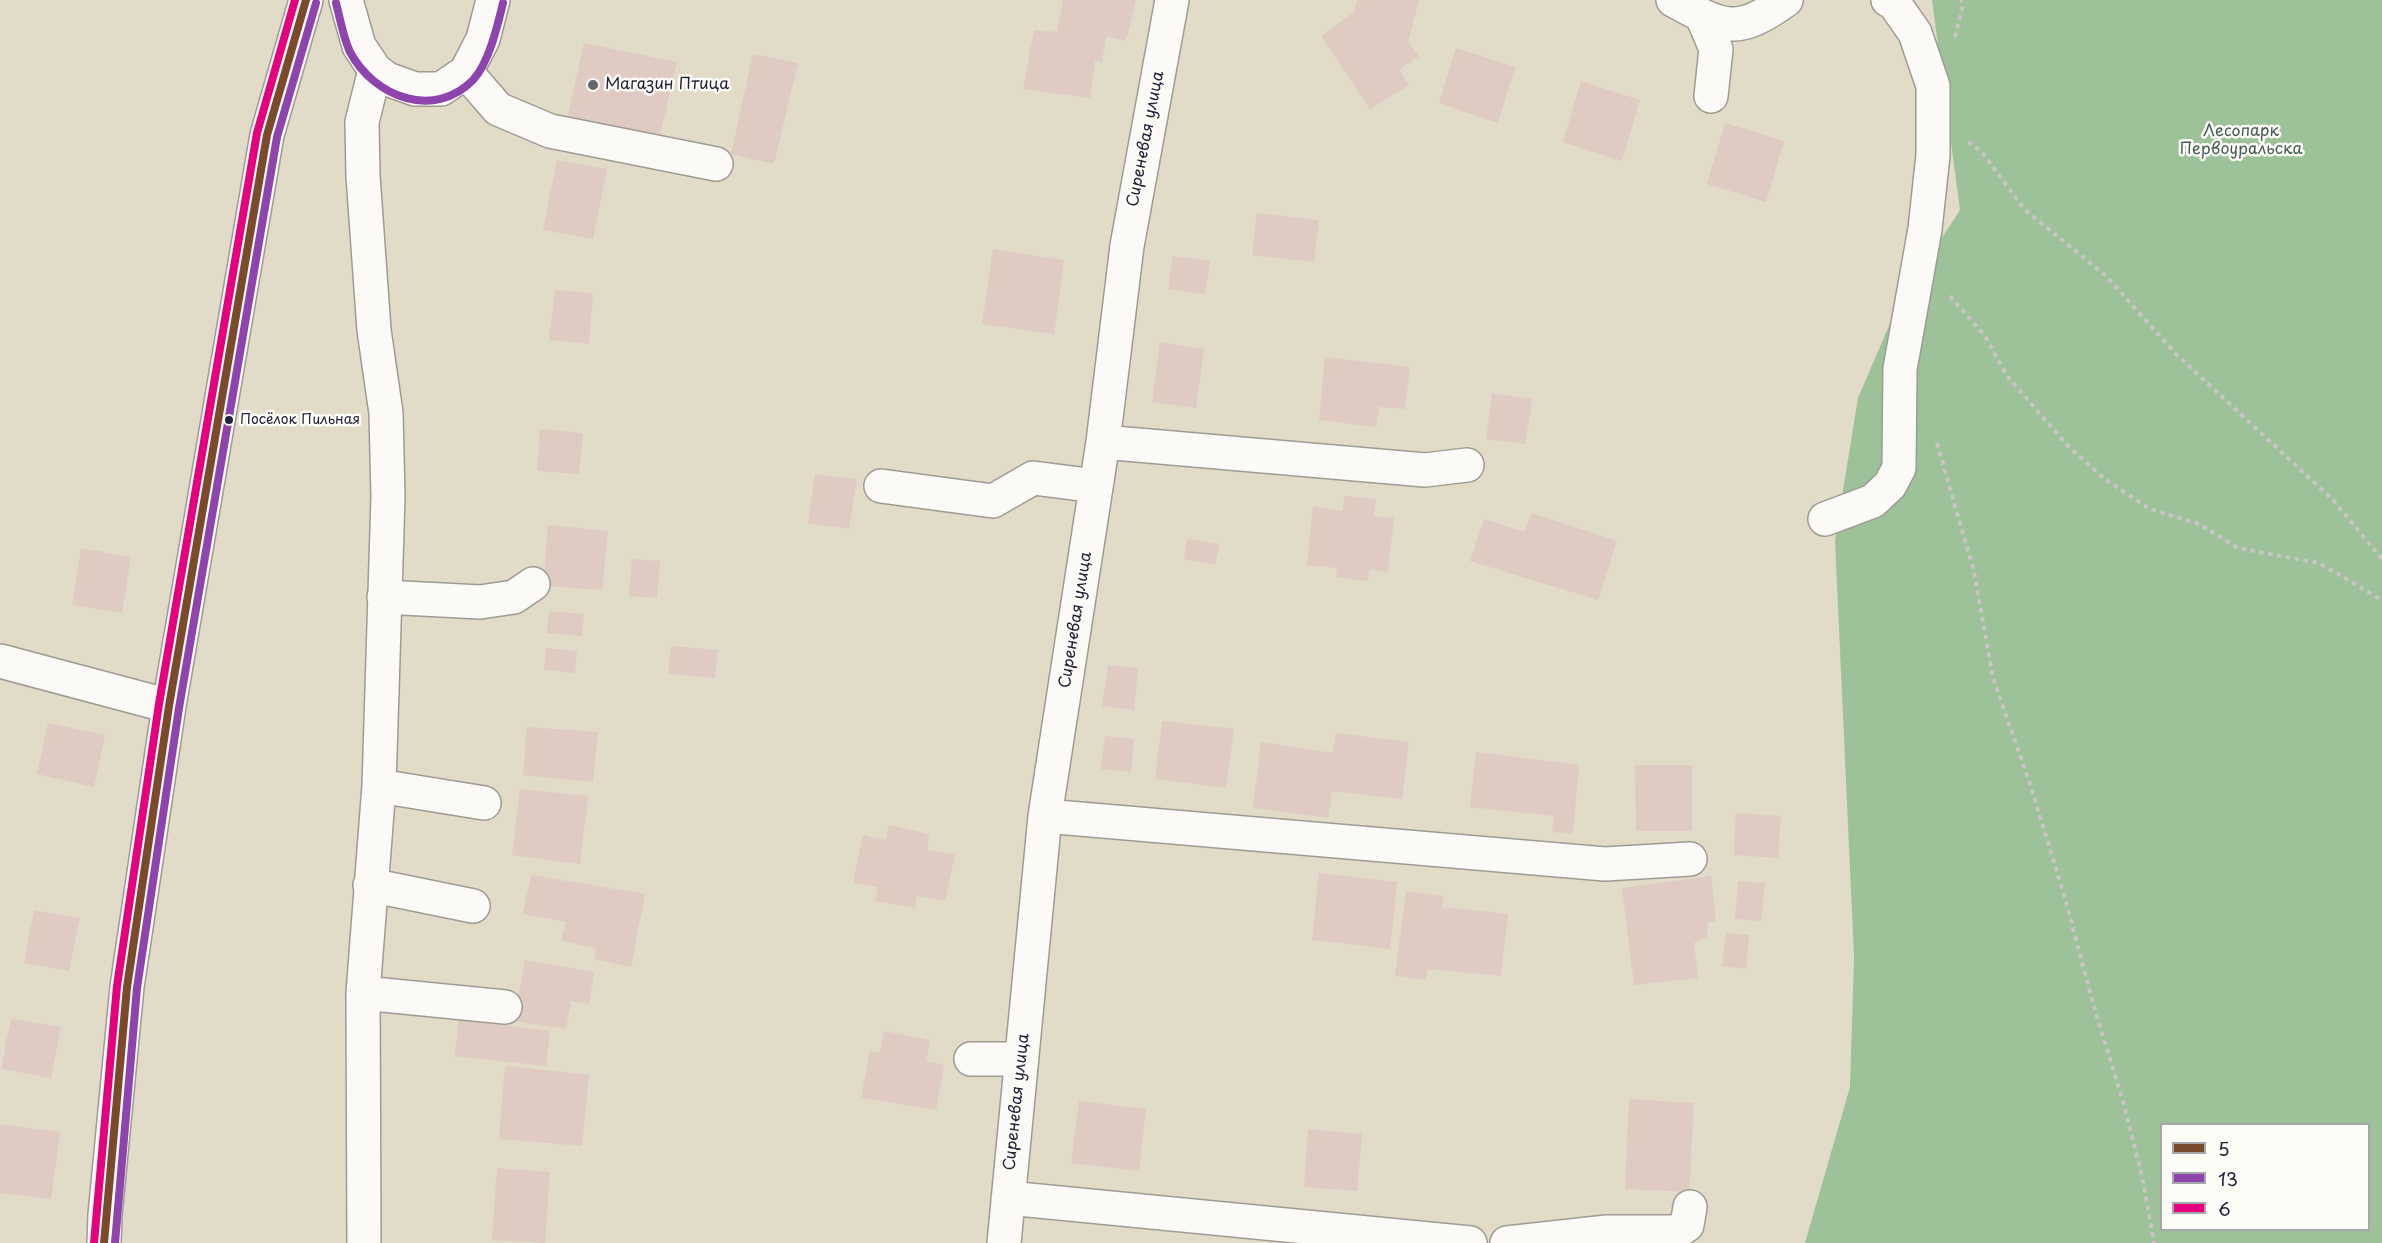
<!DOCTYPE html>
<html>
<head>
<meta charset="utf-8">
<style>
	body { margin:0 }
	#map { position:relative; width:2382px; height:1243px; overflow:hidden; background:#e2dbc8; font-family:"Playpen Sans",sans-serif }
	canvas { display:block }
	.legend { position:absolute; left:2160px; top:1123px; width:210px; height:108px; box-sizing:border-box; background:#fdfcf7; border:2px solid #a5a5ac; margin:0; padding:8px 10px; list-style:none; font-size:18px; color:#22223b }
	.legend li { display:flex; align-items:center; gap:12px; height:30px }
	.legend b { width:30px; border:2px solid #a5a5ac }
</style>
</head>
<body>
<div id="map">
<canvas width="2382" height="1243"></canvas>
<ul class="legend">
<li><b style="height:8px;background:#7a4b2a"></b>5</li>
<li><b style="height:8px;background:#8e44ad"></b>13</li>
<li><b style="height:8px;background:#e5007d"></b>6</li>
</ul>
</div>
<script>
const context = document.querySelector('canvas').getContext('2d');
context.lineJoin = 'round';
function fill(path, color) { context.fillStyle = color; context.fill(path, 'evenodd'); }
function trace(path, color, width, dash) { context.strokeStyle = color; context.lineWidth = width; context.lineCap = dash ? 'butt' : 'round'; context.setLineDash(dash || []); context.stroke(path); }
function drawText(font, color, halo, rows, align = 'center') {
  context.font = font + ' "Playpen Sans",sans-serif'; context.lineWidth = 5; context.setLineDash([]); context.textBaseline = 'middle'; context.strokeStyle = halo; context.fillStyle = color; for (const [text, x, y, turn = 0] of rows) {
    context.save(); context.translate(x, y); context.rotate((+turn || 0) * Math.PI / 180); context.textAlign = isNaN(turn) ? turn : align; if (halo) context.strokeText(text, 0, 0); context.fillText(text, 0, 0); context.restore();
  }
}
fill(new Path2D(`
	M1932,0H2382V1243H1805L1850,1087L1854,957L1835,540L1858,398L1898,305L1960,210ZM2162,1124H2368V1230H2162Z`), '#9dc199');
fill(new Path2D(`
	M1063,0H1136L1126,41L1106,36L1102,62L1095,61L1090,98L1023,89L1034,30L1057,32Z
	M1357,0H1419L1408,42L1419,56L1399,70L1409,85L1370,109L1321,36L1354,12Z
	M584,43L677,62L659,140L567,120Z
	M1456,48L1515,67L1498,123L1439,103Z
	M753,54L798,63L774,164L731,154Z
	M1581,81L1640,100L1622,161L1563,142Z
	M1725,123L1784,141L1766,202L1707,184Z
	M557,160L607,169L593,239L543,230Z
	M1257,213L1319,220L1314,262L1252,255Z
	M993,249L1064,260L1054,334L982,324Z
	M1173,256L1210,261L1205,294L1168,289Z
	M555,290L593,293L589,344L549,340Z
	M1160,342L1204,349L1196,408L1152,402Z
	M1325,357L1410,367L1405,409L1379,407L1376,427L1319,420Z
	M1492,393L1532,399L1525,444L1486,439Z
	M540,429L583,433L579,474L537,471Z
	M815,474L857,479L849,529L808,523Z
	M1344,496L1376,499L1374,516L1394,518L1388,572L1369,570L1368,581L1336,577L1337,568L1307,565L1313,506L1343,511Z
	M1532,513L1617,541L1598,600L1470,561L1484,519L1524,532Z
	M548,525L608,531L602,590L543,586Z
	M1187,539L1219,544L1215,565L1184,559Z
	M81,548L131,557L122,613L72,605Z
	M632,559L660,561L657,598L629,596Z
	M549,611L584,614L582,636L547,633Z
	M671,646L718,650L715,678L668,674Z
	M546,648L577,651L575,673L544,670Z
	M1108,665L1138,668L1134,710L1102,706Z
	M1162,721L1234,729L1226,788L1155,779Z
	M48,723L105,735L94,787L37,774Z
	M527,727L598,732L593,782L523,775Z
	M1336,733L1409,742L1402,799L1332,791L1328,818L1253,808L1261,742L1333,753Z
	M1105,736L1134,739L1131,772L1101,769Z
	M1476,752L1579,765L1573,834L1552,832L1554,816L1470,807Z
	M1635,765H1692V831H1636Z
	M520,789L588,796L580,864L512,855Z
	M1736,813L1781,816L1778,858L1734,855Z
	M889,825L929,834L927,850L955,855L945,901L917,896L915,908L875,901L878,887L853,883L863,835L886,840Z
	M1319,873L1397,882L1390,949L1312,940Z
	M531,875L645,894L631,967L594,959L596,948L561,941L566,922L523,914Z
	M1711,876L1716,921L1708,923L1707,937L1694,943L1698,978L1634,985L1622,888Z
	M1738,881L1765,883L1761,921L1735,919Z
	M1406,891L1444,896L1442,907L1508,914L1501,976L1428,969L1426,980L1395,976Z
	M34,910L80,918L69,971L24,963Z
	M1726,933L1749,935L1746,969L1722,966Z
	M525,960L594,972L589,1004L571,1001L566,1029L514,1021Z
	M11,1019L61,1027L51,1078L1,1069Z
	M459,1019L550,1031L546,1066L455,1056Z
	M884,1031L930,1040L926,1061L944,1065L936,1110L861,1098L870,1051L880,1053Z
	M505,1066L589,1075L582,1146L499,1139Z
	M1629,1099L1694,1103L1689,1192L1625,1189Z
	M1079,1101L1146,1109L1139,1171L1071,1163Z
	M0,1124L60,1132L51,1199L0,1193Z
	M1308,1129L1362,1134L1357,1191L1304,1187Z
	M497,1168L550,1172L545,1243L492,1240Z`), '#dfcbc1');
const minor = new Path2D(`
	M346,0L359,46L375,70L387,79L415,89H441L466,72L483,39L493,0
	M1673,0C1724,28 1736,36 1786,0
	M1702,16L1716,49L1711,96
	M466,72L498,109L550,131L716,164
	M1103,442L1425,470L1467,465
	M881,486L993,501L1033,478L1096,486
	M1825,519L1873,501L1890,485L1899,468L1900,369L1925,229L1933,155V86L1915,33L1894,3L1888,0
	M384,597L480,602L514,597L533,584
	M0,661L169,706
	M379,786L484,803
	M1045,816L1605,864L1690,859
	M370,885L473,906
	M363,993L505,1007
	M971,1059H1021
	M1008,1198L1470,1243
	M104,1243L105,1215L127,987L169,706L267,135L306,0
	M364,1243L363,993L379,786L388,497L386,413L374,330L363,176L362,122L375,70
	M1004,1243L1045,816L1103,442L1127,246L1172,0
	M1507,1243L1607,1232H1677L1687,1225L1690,1207`);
trace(minor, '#9e9b93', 36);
trace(new Path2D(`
	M1955,37L1963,5L1961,0
	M1968,142L1982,152L2024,209L2105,275L2176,354L2334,501L2382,559
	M1950,296L1985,336L2007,376L2068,446L2106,480L2150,509L2199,524L2238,548L2319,563L2382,600
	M1937,443L1974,572L1993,678L2031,787L2065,898L2092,1000L2123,1101L2142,1176L2154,1243`), '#c7c6c3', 4, [4.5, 4.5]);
trace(minor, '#fbfaf7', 33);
trace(new Path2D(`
	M104,1243L127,987L169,706L267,135L306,0`), '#7a4b2a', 8);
trace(new Path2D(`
	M336,3C340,18 343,37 350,52C374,97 434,120 473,80C489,63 498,24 503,3
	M115,1243L137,988L179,708L277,137L316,3`), '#8e44ad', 8);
trace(new Path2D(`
	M94,1243L117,986L159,704L257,133L295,0`), '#e5007d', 8);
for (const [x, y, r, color] of [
	[593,85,6,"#65636c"],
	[229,420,5,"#22223b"]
]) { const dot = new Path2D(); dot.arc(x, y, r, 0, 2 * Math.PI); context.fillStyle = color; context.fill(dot); trace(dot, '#fdfcf7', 2); }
drawText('14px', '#22223b', '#fdfcf7', [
	["Посёлок Пильная",240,420]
], 'left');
drawText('16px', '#22223b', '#fdfcf7', [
	["Магазин Птица",605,85]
], 'left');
drawText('16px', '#415c55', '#fdfcf7', [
	["Лесопарк",2241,132],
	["Первоуральска",2241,150]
]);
drawText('16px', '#22223b', '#fdfcf7', [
	["Сиреневая улица",1146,139,-79],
	["Сиреневая улица",1076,620,-81],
	["Сиреневая улица",1017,1102,-84]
]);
</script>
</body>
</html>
